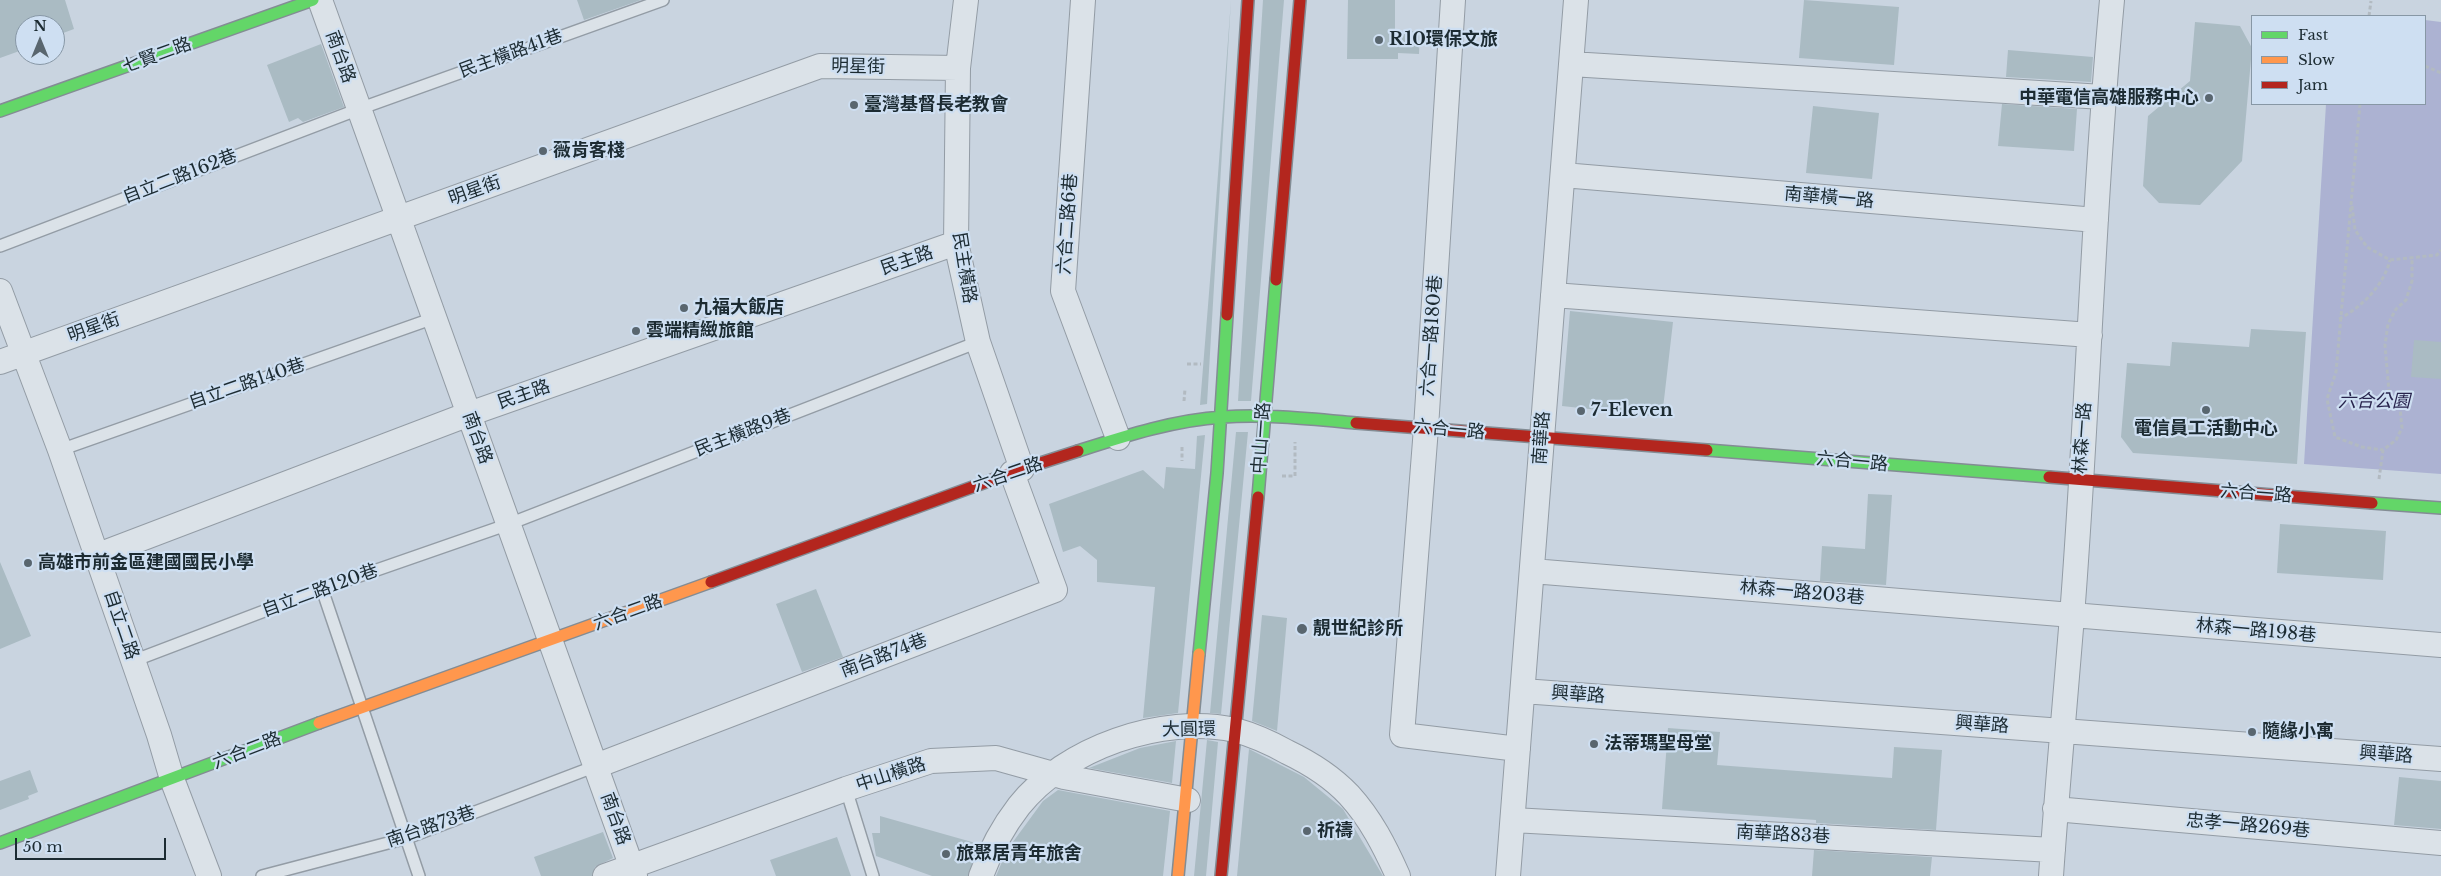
<!DOCTYPE html>
<html>
<head>
<meta charset="utf-8">
<style>
	body { margin:0 }
	#map { position:relative; width:2441px; height:876px; overflow:hidden; background:#c9d4e0; font-family:"Libre Baskerville",serif }
	canvas { display:block }
	.legend { position:absolute; left:2251px; top:15px; width:175px; height:90px; box-sizing:border-box; background:#cedff2; border:1px solid #8797a5; margin:0; padding:6px 9px; list-style:none; font-size:15px; color:#1c2b32 }
	.legend li { display:flex; align-items:center; gap:10px; height:25px }
	.legend b { width:25px; border:1px solid #8797a5 }
	.north { position:absolute; left:15px; top:15px; width:50px; height:50px; box-sizing:border-box; background:#cedff2; border:1px solid #8797a5; border-radius:50%; rotate:0deg; font-size:14px; font-weight:700; line-height:20px; text-align:center; color:#1c2b32 }
	.north::after { content:''; display:block; margin:auto; width:18px; height:22px; background:#59666f; clip-path:polygon(50% 0,100% 100%,50% 72%,0 100%) }
	.scale { position:absolute; left:15px; top:838px; width:151px; height:22px; box-sizing:border-box; border:2px solid #1c2b32; border-top:0; padding-left:6px; font-size:15px; line-height:18px; white-space:nowrap; color:#1c2b32; -webkit-text-stroke:4px #cedff2; paint-order:stroke }
</style>
</head>
<body>
<div id="map">
<canvas width="2441" height="876"></canvas>
<ul class="legend">
<li><b style="height:6px;background:#63d668"></b>Fast</li>
<li><b style="height:6px;background:#ff974d"></b>Slow</li>
<li><b style="height:6px;background:#b3261e"></b>Jam</li>
</ul>
<div class="north">N</div>
<div class="scale">50 m</div>
</div>
<script>
const context = document.querySelector('canvas').getContext('2d');
context.lineJoin = 'round';
function fill(path, color) { context.fillStyle = color; context.fill(path, 'evenodd'); }
function trace(path, color, width, dash) { context.strokeStyle = color; context.lineWidth = width; context.lineCap = dash ? 'butt' : 'round'; context.setLineDash(dash || []); context.stroke(path); }
function drawText(font, color, halo, rows, align = 'center') {
  context.font = font + ' "Libre Baskerville","Noto Sans TC",serif'; context.lineWidth = 4.5; context.setLineDash([]); context.textBaseline = 'middle'; context.strokeStyle = halo; context.fillStyle = color; for (const [text, x, y, turn = 0] of rows) {
    context.save(); context.translate(x, y); context.rotate((+turn || 0) * Math.PI / 180); context.textAlign = isNaN(turn) ? turn : align; if (halo) context.strokeText(text, 0, 0); context.fillText(text, 0, 0); context.restore();
  }
}
fill(new Path2D(`
	M2425,20L2441,22V474L2304,464L2326,104H2425Z`), '#acb2d2');
fill(new Path2D(`
	M0,0H65L74,29L55,36V25H25V49L0,58Z
	M577,0H641L584,20Z
	M1231,0L1207,404L1200,405L1211,268Z
	M1263,0H1284L1251,401H1238Z
	M1348,0H1395V31H1420L1419,54L1398,53V59H1347Z
	M1804,0L1899,7L1894,65L1799,58Z
	M2195,22L2240,26L2252,48L2242,161L2200,205L2159,203L2143,186L2148,116L2190,81Z
	M321,44L344,107L303,122L298,118L289,122L267,65Z
	M2008,50L2093,57L2091,82L2006,77Z
	M2002,104L2077,109L2074,151L1998,146Z
	M1813,106L1879,113L1872,179L1806,173Z
	M1570,311L1673,322L1662,417L1562,406Z
	M2251,329L2306,332L2297,464L2133,453L2121,437L2127,363L2170,366L2172,342L2249,347Z
	M2414,340L2441,342V379L2411,377Z
	M1236,432H1248L1221,714L1210,713Z
	M1205,435L1178,713L1143,718L1155,587L1097,582V560L1080,546L1063,552L1049,504L1143,470L1164,489L1166,467L1195,469L1197,436Z
	M1868,494L1892,495L1886,585L1820,581L1822,546L1865,549Z
	M2280,524L2386,531L2383,580L2277,573Z
	M0,562L31,636L0,649Z
	M816,589L843,657L802,672L776,604Z
	M1262,615L1287,618L1277,731L1252,721Z
	M1668,728L1720,732L1717,765L1892,778L1894,747L1942,750L1936,830L1816,823V820L1662,809Z
	M1207,740L1218,742L1206,876H1194Z
	M1176,741L1172,783L1089,768L1140,748Z
	M1249,749L1304,777L1343,809L1383,876H1237Z
	M30,770L38,792L28,796L29,799L0,810V781Z
	M2399,777L2441,781V829L2394,825Z
	M1058,790L1170,811L1163,876H996L1007,850L1043,801Z
	M880,816L979,844L968,876H932L876,856L872,833H880Z
	M603,832L613,858L595,867L592,876H541L534,857Z
	M837,837L851,876H776L770,860Z
	M1814,850L1932,857L1930,876H1812Z`), '#aabbc3');
const lane = new Path2D(`
	M0,246L359,109L663,0
	M60,450L434,318
	M322,589L419,876
	M133,661L322,589L509,524L978,342
	M846,789L873,876
	M262,876L407,838L596,766`);
const street = new Path2D(`
	M320,0L635,876
	M966,0L958,68L956,243L978,342L1022,469
	M1083,0L1063,291L1118,438
	M1453,0L1426,428L1402,735L1518,749
	M1571,64L2103,97
	M1563,175L2096,220
	M0,291L60,450L159,735L172,779L209,876
	M1553,295L2090,335
	M0,362L820,66L958,68
	M96,556L469,414L956,243
	M1532,571L2441,645
	M1523,691L2441,759
	M596,766L1055,590L1012,473
	M2055,809L2441,843
	M1513,820L2053,850
	M605,876L846,789L931,761L996,758L1064,777L1188,800
	M981,876C990,851 1002,828 1019,806C1065,748 1162,714 1235,730C1253,735 1271,743 1287,752C1310,763 1332,777 1349,795C1371,819 1385,847 1398,876
	M1508,876L1576,0
	M2051,876C2057,789 2065,703 2072,616C2088,411 2093,205 2112,0`);
const fast = new Path2D(`
	M0,111L313,0
	M1707,450L2049,477
	M1078,451C1125,436 1174,420 1223,417C1267,414 1312,419 1356,423
	M1258,497L1276,280
	M2372,503L2441,508
	M1199,654L1217,473L1227,315
	M0,843L319,723`);
const slow = new Path2D(`
	M319,723L711,582
	M1178,876L1199,654`);
const jam = new Path2D(`
	M1276,280L1300,0
	M1227,315L1248,0
	M1356,423L1707,450
	M2049,477L2372,503
	M711,582L1022,469L1078,451
	M1221,876L1258,497`);
trace(lane, '#939ca5', 14);
trace(street, '#939ca5', 26);
trace(fast, '#838c94', 14);
trace(slow, '#838c94', 14);
trace(jam, '#838c94', 14);
trace(new Path2D(`
	M2369,16L2371,1
	M2425,66L2441,73
	M2360,104L2336,372L2327,399L2335,437L2362,447L2383,450
	M2352,206L2355,230L2367,247L2390,260L2437,255L2441,250
	M2339,319C2362,307 2384,285 2390,260
	M1187,364H1201
	M1184,401L1185,389
	M1182,447V461
	M1282,476H1295V442
	M2379,479L2383,450L2396,440L2402,428L2400,408L2389,392L2385,345L2388,324L2396,309L2406,300L2412,281V259`), '#b2bac1', 3, [4, 2.5]);
trace(lane, '#dbe2e8', 11);
trace(street, '#dbe2e8', 24);
trace(fast, '#63d668', 11);
trace(slow, '#ff974d', 11);
trace(jam, '#b3261e', 11);
for (const [x, y, r, color] of [
	[1379,40,5,"#59666f"],
	[2209,98,5,"#59666f"],
	[854,105,5,"#59666f"],
	[543,151,5,"#59666f"],
	[684,308,5,"#59666f"],
	[636,331,5,"#59666f"],
	[2206,410,5,"#59666f"],
	[1581,411,5,"#59666f"],
	[28,563,5,"#59666f"],
	[1302,629,6,"#59666f"],
	[2252,732,5,"#59666f"],
	[1594,744,5,"#59666f"],
	[1307,831,5,"#59666f"],
	[946,854,5,"#59666f"]
]) { const dot = new Path2D(); dot.arc(x, y, r, 0, 2 * Math.PI); context.fillStyle = color; context.fill(dot); trace(dot, '#cedff2', 2); }
drawText('bold 18px', '#1c2b32', '#cedff2', [
	["R10環保文旅",1389,40],
	["中華電信高雄服務中心",2199,98,"right"],
	["臺灣基督長老教會",864,105],
	["薇肯客棧",553,151],
	["九福大飯店",694,308],
	["雲端精緻旅館",646,331],
	["7-Eleven",1591,411],
	["電信員工活動中心",2206,429,"center"],
	["高雄市前金區建國國民小學",38,563],
	["靚世紀診所",1313,629],
	["隨緣小寓",2262,732],
	["法蒂瑪聖母堂",1604,744],
	["祈禱",1317,831],
	["旅聚居青年旅舍",956,854]
], 'left');
drawText('18px', '#1c2b32', '#cedff2', [
	["民主橫路41巷",511,54,-20],
	["七賢二路",157,56,-20],
	["南台路",340,57,70],
	["明星街",858,67,1],
	["自立二路162巷",180,177,-21],
	["明星街",475,191,-20],
	["南華橫一路",1829,198,5],
	["六合二路6巷",1068,224,-86],
	["民主路",907,261,-19],
	["民主橫路",964,268,81],
	["明星街",94,328,-20],
	["六合一路180巷",1432,336,-86],
	["自立二路140巷",247,384,-19],
	["民主路",524,395,-19],
	["六合一路",1449,430,5],
	["民主橫路9巷",743,433,-21],
	["南台路",477,438,70],
	["中山一路",1262,438,-86],
	["南華路",1542,438,-86],
	["林森一路",2083,438,-86],
	["六合一路",1852,462,5],
	["六合二路",1008,475,-19],
	["六合一路",2256,494,4],
	["自立二路120巷",320,591,-20],
	["林森一路203巷",1802,593,5],
	["六合二路",628,613,-20],
	["自立二路",121,625,71],
	["林森一路198巷",2256,631,5],
	["南台路74巷",884,656,-21],
	["興華路",1578,695,4],
	["興華路",1982,725,4],
	["大圓環",1189,730,-1],
	["六合二路",247,751,-21],
	["興華路",2386,755,4],
	["中山橫路",891,775,-18],
	["南台路",615,819,70],
	["忠孝一路269巷",2248,826,5],
	["南台路73巷",431,827,-19],
	["南華路83巷",1783,835,3]
]);
drawText('italic 18px', '#28244d', '#cedff2', [
	["六合公園",2374,402]
]);
</script>
</body>
</html>
